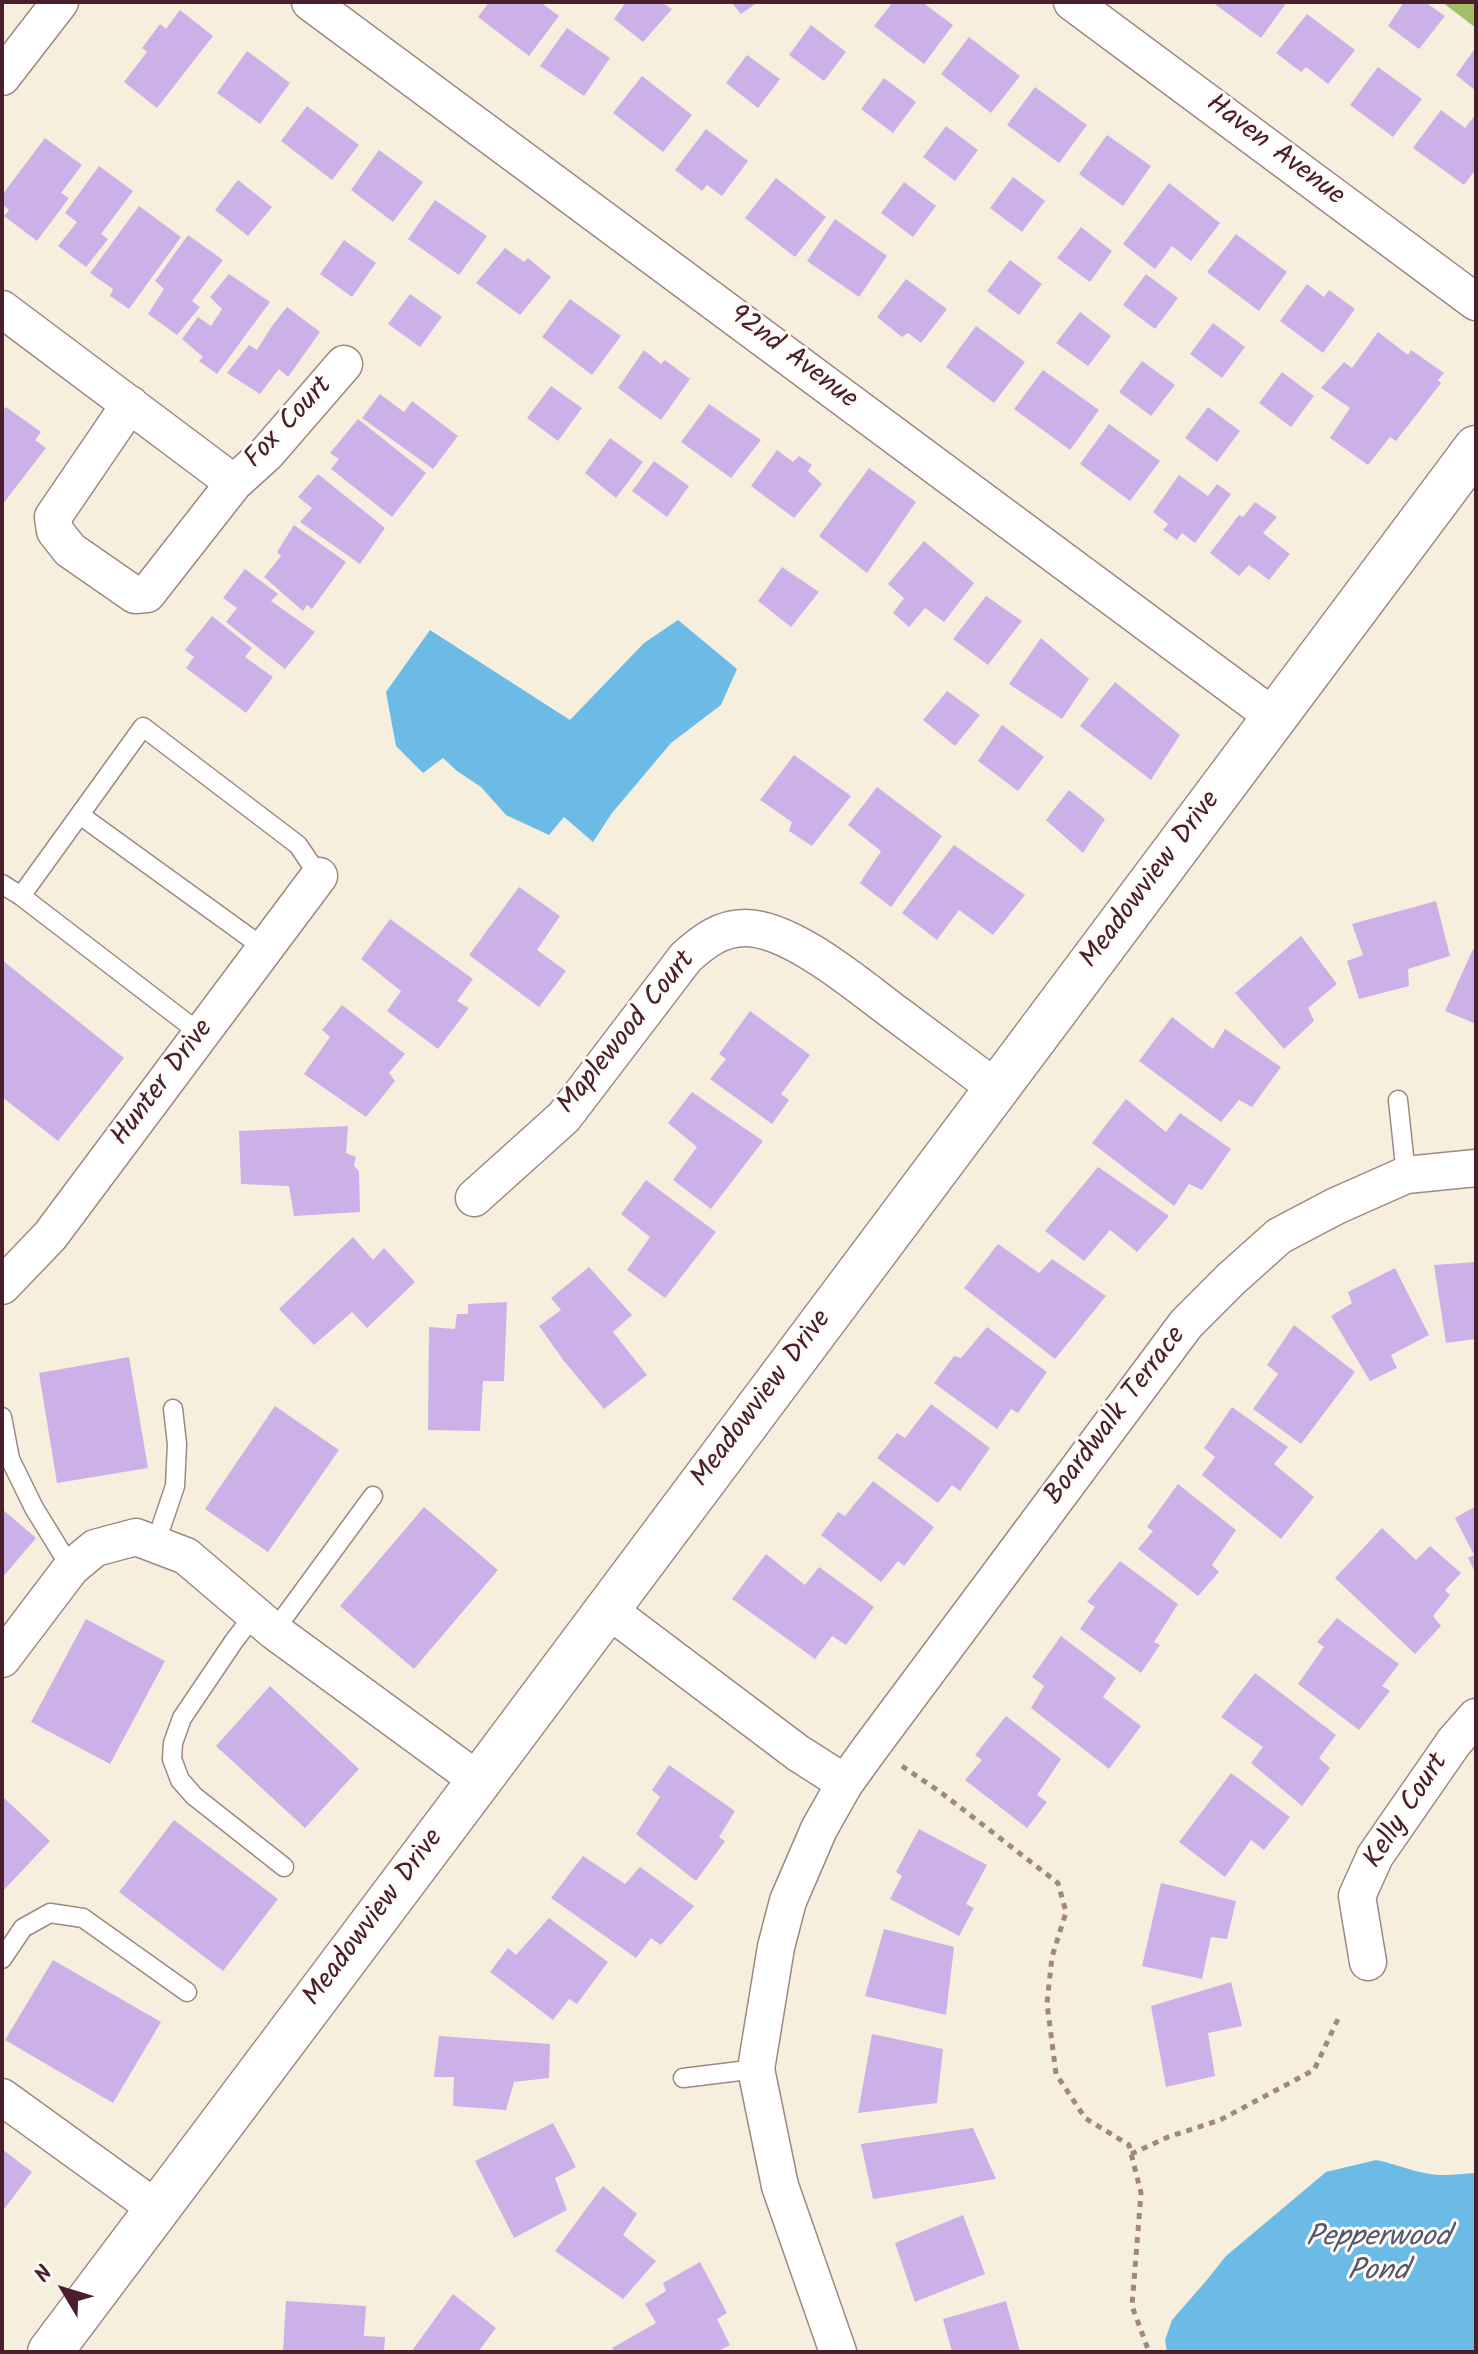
<!DOCTYPE html>
<html>
<head>
<meta charset="utf-8">
<style>
	body { margin:0 }
	#map { position:relative; width:1478px; height:2354px; overflow:hidden; background:#f7efdd; font-family:Kalam,sans-serif }
	canvas { display:block }
	.frame { position:absolute; inset:0; border:4px solid #4a1f2b; pointer-events:none }
	.north { position:absolute; left:24px; top:2250px; width:80px; height:80px; -webkit-text-stroke:6px #fdfcf7; paint-order:stroke; rotate:308deg; font-size:22px; font-weight:700; line-height:32px; text-align:center; color:#4a1f2b }
	.north::after { content:''; display:block; margin:auto; width:28px; height:36px; background:#4a1f2b; clip-path:polygon(50% 0,100% 100%,50% 72%,0 100%) }
</style>
</head>
<body>
<div id="map">
<canvas width="1478" height="2354"></canvas>
<div class="frame"></div>
<div class="north">N</div>
</div>
<script>
const context = document.querySelector('canvas').getContext('2d');
context.lineJoin = 'round';
function fill(path, color) { context.fillStyle = color; context.fill(path, 'evenodd'); }
function trace(path, color, width, dash) { context.strokeStyle = color; context.lineWidth = width; context.lineCap = dash ? 'butt' : 'round'; context.setLineDash(dash || []); context.stroke(path); }
function drawText(font, color, halo, rows, align = 'center') {
  context.font = font + ' Kalam,sans-serif'; context.lineWidth = 6; context.setLineDash([]); context.textBaseline = 'middle'; context.strokeStyle = halo; context.fillStyle = color; for (const [text, x, y, turn = 0] of rows) {
    context.save(); context.translate(x, y); context.rotate((+turn || 0) * Math.PI / 180); context.textAlign = isNaN(turn) ? turn : align; if (halo) context.strokeText(text, 0, 0); context.fillText(text, 0, 0); context.restore();
  }
}
fill(new Path2D(`
	M1442,2H1476V28Z`), '#a0bf67');
fill(new Path2D(`
	M678,620L737,669L721,705L671,743L612,813L593,842L564,817L549,835L506,815L481,787L457,771L443,758L423,773L396,746L386,692L430,630L570,720L644,643Z
	M1376,2160C1393,2163 1408,2170 1425,2173C1441,2177 1459,2174 1476,2173V2352H1167L1165,2340L1172,2320L1206,2281L1226,2256L1326,2172Z`), '#6cbbe7');
fill(new Path2D(`
	M489,2H540L559,16L529,56L478,17Z
	M626,2H661L672,9L643,42L614,19Z
	M731,2H758L741,14Z
	M893,2H922L953,25L924,64L874,26Z
	M1212,2H1287L1261,38Z
	M1404,2H1425L1445,16L1419,49L1388,26Z
	M180,10L213,36L157,108L124,82L147,52L142,48L160,24L166,29Z
	M1307,14L1355,50L1328,84L1306,67L1301,72L1276,53Z
	M811,25L846,52L824,81L789,55Z
	M567,28L610,58L584,96L540,66Z
	M969,37L1020,76L991,113L941,74Z
	M1476,47V91L1456,75Z
	M247,51L290,83L260,124L217,93Z
	M747,55L780,79L758,108L726,83Z
	M1378,67L1422,99L1393,137L1350,105Z
	M642,76L692,115L663,152L613,113Z
	M884,78L916,102L893,133L861,109Z
	M1035,87L1087,125L1059,163L1007,125Z
	M307,106L359,145L332,180L281,141Z
	M1441,110L1465,128L1476,114V169L1464,185L1413,148Z
	M946,126L978,150L955,181L923,157Z
	M706,129L748,161L722,196L707,185L702,191L675,170Z
	M1107,135L1151,166L1123,206L1079,174Z
	M45,138L82,165L61,193L69,198L37,241L4,216L9,210L2,204V195Z
	M379,150L423,182L393,222L351,190Z
	M99,166L133,191L101,234L108,239L86,267L58,246L77,222L65,213Z
	M1013,177L1045,201L1022,232L990,208Z
	M776,178L826,217L795,257L745,218Z
	M238,180L272,207L248,236L215,210Z
	M904,182L936,206L913,237L881,213Z
	M1169,183L1220,223L1191,261L1172,246L1155,269L1123,244Z
	M435,200L487,236L459,275L408,239Z
	M139,206L181,237L129,309L110,296L113,289L90,273Z
	M835,219L887,256L859,297L807,261Z
	M1081,227L1112,251L1090,282L1057,258Z
	M1236,234L1287,272L1259,311L1207,272Z
	M188,235L223,260L192,301L200,307L177,335L148,314L164,289L155,281Z
	M344,240L376,263L352,297L320,274Z
	M505,248L524,262L528,258L551,277L520,315L476,283Z
	M1010,260L1042,284L1019,315L987,291Z
	M229,274L270,302L217,374L199,361L203,357L182,339L198,317L211,326L222,309L210,297Z
	M1146,274L1178,298L1155,329L1123,305Z
	M906,279L947,309L921,343L908,333L902,337L877,317Z
	M1307,284L1324,297L1329,290L1355,309L1323,353L1280,321Z
	M410,294L442,317L420,347L388,324Z
	M570,299L621,336L592,375L542,337Z
	M287,307L320,332L288,377L279,369L260,394L227,373L249,345L257,350L272,326Z
	M1080,312L1111,336L1088,366L1056,343Z
	M1213,323L1245,347L1222,378L1190,354Z
	M976,326L1025,362L994,403L946,367Z
	M1378,332L1408,355L1411,350L1444,373L1438,380L1441,383L1396,441L1390,437L1368,465L1330,438L1350,408L1321,388L1344,362L1352,368Z
	M644,350L661,364L665,360L690,379L661,420L618,388Z
	M1142,361L1175,385L1151,416L1119,392Z
	M1043,370L1099,410L1070,450L1014,409Z
	M1282,372L1314,396L1291,427L1259,403Z
	M551,386L582,408L558,441L527,418Z
	M380,394L404,412L412,401L458,436L433,469L362,418Z
	M709,404L761,440L731,478L681,442Z
	M6,407L41,432L35,440L46,448L2,505V412Z
	M1208,407L1240,431L1217,462L1185,438Z
	M358,419L426,473L392,517L331,469L339,459L330,453Z
	M1109,424L1160,461L1130,501L1080,464Z
	M610,438L643,462L616,498L585,473Z
	M777,450L793,462L799,456L812,465L808,471L822,484L794,518L751,486Z
	M654,461L689,486L667,517L632,491Z
	M869,468L916,502L867,573L819,536Z
	M318,474L385,528L360,564L300,522L312,508L298,497Z
	M1179,475L1208,496L1217,484L1231,494L1195,543L1182,533L1177,540L1163,530L1168,524L1153,512Z
	M1255,502L1277,517L1263,533L1290,554L1269,580L1249,565L1239,576L1210,553L1239,515L1243,517Z
	M294,525L346,562L312,609L307,605L303,611L264,577L281,556L277,552Z
	M924,541L974,583L944,622L925,608L909,627L893,613L904,598L888,584Z
	M782,567L819,592L791,627L758,601Z
	M245,569L278,594L271,601L315,632L285,669L226,622L237,608L223,598Z
	M986,596L1022,621L988,665L953,639Z
	M212,616L252,648L245,657L273,677L246,713L186,668L194,657L185,650Z
	M1041,638L1089,679L1062,719L1009,684Z
	M1115,682L1180,735L1151,780L1080,726Z
	M947,691L980,715L955,746L923,720Z
	M1002,725L1044,757L1018,791L978,761Z
	M794,755L851,796L812,846L789,831L792,822L760,800Z
	M877,787L942,836L891,907L860,883L881,851L848,825Z
	M1069,790L1105,819L1083,853L1046,820Z
	M954,845L1025,895L993,935L959,910L937,940L902,913Z
	M519,887L560,916L537,950L566,971L539,1007L469,955Z
	M1436,901L1450,956L1408,969L1409,986L1359,999L1347,961L1363,955L1352,924Z
	M390,919L473,979L457,1001L469,1008L438,1049L387,1011L401,991L361,959Z
	M1301,936L1337,984L1308,1008L1314,1021L1284,1049L1235,993Z
	M1473,949L1476,951V1024L1445,1011Z
	M2,960L124,1058L58,1141L2,1097Z
	M342,1005L405,1054L389,1073L395,1081L366,1117L304,1074L330,1037L322,1030Z
	M750,1011L810,1055L781,1094L789,1100L772,1124L710,1079L726,1059L719,1054Z
	M1172,1017L1213,1049L1225,1029L1281,1067L1252,1107L1239,1100L1221,1122L1139,1061Z
	M692,1092L763,1141L711,1209L673,1180L697,1147L668,1123Z
	M1126,1099L1166,1132L1180,1113L1231,1149L1202,1190L1189,1184L1174,1206L1092,1143Z
	M348,1126L346,1153L356,1157L354,1166L359,1171L360,1212L294,1216L289,1186L241,1184L239,1131Z
	M1098,1167L1169,1216L1137,1252L1110,1230L1084,1261L1045,1231Z
	M646,1180L716,1232L665,1298L627,1270L650,1237L621,1214Z
	M353,1237L373,1260L384,1248L415,1282L367,1328L352,1312L314,1345L279,1309Z
	M998,1244L1039,1273L1052,1259L1106,1296L1055,1359L964,1288Z
	M1476,1262V1339L1446,1343L1434,1265Z
	M589,1267L632,1315L613,1332L647,1375L604,1409L564,1361L539,1326L561,1310L551,1298Z
	M1395,1268L1429,1335L1391,1355L1397,1368L1370,1381L1331,1316L1352,1303L1348,1292Z
	M507,1302L504,1381H483L480,1431L428,1430L429,1327L455,1329L457,1314H468V1304Z
	M1294,1325L1355,1372L1301,1444L1253,1409L1278,1374L1267,1365Z
	M987,1327L1047,1372L1018,1413L1011,1409L997,1429L934,1383L954,1356L961,1358Z
	M129,1357L148,1468L57,1483L39,1373Z
	M931,1404L990,1448L960,1491L952,1485L938,1503L877,1458L897,1433L905,1438Z
	M275,1406L339,1450L268,1552L205,1509Z
	M1232,1407L1288,1447L1274,1464L1314,1497L1281,1539L1202,1475L1215,1457L1204,1448Z
	M873,1481L934,1527L904,1566L898,1561L881,1582L821,1535L838,1512L845,1516Z
	M1178,1484L1236,1530L1212,1565L1219,1572L1198,1596L1138,1549L1153,1531L1147,1527Z
	M1476,1506V1574L1468,1558L1474,1555L1455,1518Z
	M424,1507L498,1570L414,1669L340,1606Z
	M2,1509L36,1538L2,1578Z
	M1382,1528L1416,1560L1430,1546L1461,1573L1445,1590L1450,1595L1433,1616L1441,1626L1415,1654L1335,1578Z
	M766,1554L805,1585L819,1567L874,1607L846,1645L832,1636L815,1659L732,1599Z
	M1120,1561L1178,1604L1154,1642L1160,1645L1141,1673L1080,1629L1095,1607L1087,1602Z
	M1337,1618L1399,1664L1382,1686L1390,1691L1359,1730L1298,1684L1324,1647L1317,1642Z
	M86,1619L165,1661L110,1764L31,1722Z
	M1061,1636L1116,1678L1103,1697L1141,1726L1109,1769L1031,1708L1044,1686L1032,1677Z
	M1255,1673L1336,1735L1319,1758L1330,1768L1302,1806L1251,1763L1263,1747L1221,1717Z
	M270,1686L359,1769L305,1828L216,1746Z
	M1006,1716L1061,1759L1037,1795L1047,1802L1027,1828L965,1780L982,1760L975,1755Z
	M669,1765L735,1811L719,1837L725,1841L696,1881L636,1834L660,1797L652,1790Z
	M1231,1773L1290,1817L1264,1850L1251,1840L1225,1877L1179,1842Z
	M2,1796L50,1841L2,1892Z
	M174,1820L278,1899L223,1971L119,1892Z
	M919,1829L987,1865L966,1904L974,1908L959,1936L890,1899L902,1876L896,1872Z
	M583,1856L625,1884L640,1867L694,1906L661,1945L651,1938L636,1958L551,1898Z
	M1161,1883L1236,1901L1227,1939L1211,1937L1202,1979L1142,1966Z
	M549,1918L608,1962L577,2004L569,1999L553,2020L490,1972L508,1948L516,1955Z
	M884,1929L954,1947L946,2015L865,1996Z
	M53,1960L161,2022L113,2103L5,2040Z
	M1231,1982L1242,2026L1208,2033L1215,2076L1166,2087L1151,2006Z
	M872,2034L943,2049L937,2103L858,2113Z
	M439,2036L550,2044L549,2078L514,2082L506,2110L453,2106L454,2077H434Z
	M553,2123L576,2167L555,2178L567,2210L514,2238L475,2161Z
	M973,2128L996,2179L873,2199L861,2144Z
	M2,2149L32,2172L2,2212Z
	M603,2186L637,2214L623,2235L656,2261L623,2299L555,2251Z
	M963,2215L985,2274L915,2302L895,2243Z
	M700,2262L727,2313L717,2319L730,2345L717,2352H615L612,2348L656,2323L645,2304L666,2291L663,2283Z
	M453,2294L496,2328L478,2352H411Z
	M286,2301L366,2306L364,2336L385,2337L384,2352H283Z
	M1006,2301L1020,2352H952L943,2319Z`), '#ccb1e8');
const service = new Path2D(`
	M80,815L264,948
	M2,884L21,896
	M201,1034L21,896L143,727L298,845L319,876
	M1398,1100L1406,1175
	M2,1417L10,1459L34,1508L71,1568
	M155,1545L175,1486L177,1444L173,1409
	M254,1615L234,1641L182,1718L173,1743L172,1759L180,1780L194,1796L284,1867
	M274,1631L373,1496
	M2,1959L23,1928L50,1913L83,1918L187,1992
	M683,2078L756,2069`);
const minor = new Path2D(`
	M310,2L1274,717
	M1072,2L1476,302
	M2,77L60,2
	M2,309L234,483
	M130,404L53,517L55,531L70,550L135,595L147,594L234,483L267,453L344,364
	M474,1198L564,1117L686,957C703,942 720,928 745,928C792,928 860,987 898,1015C931,1040 964,1064 997,1089
	M2,1286L50,1236L319,876
	M607,1609L798,1753L845,1783
	M2,1659L71,1568L95,1548L136,1537L186,1556L274,1631L479,1781
	M1368,1962L1357,1896L1375,1856L1454,1742L1476,1717
	M2,2097L157,2209
	M838,2352L780,2186L756,2069L776,1947L788,1901L819,1829L845,1783L871,1747L1186,1324L1231,1279L1279,1236L1336,1206L1406,1175L1476,1168`);
const tertiary = new Path2D(`
	M50,2352L479,1781L1476,448`);
trace(service, '#a08784', 21);
trace(minor, '#a08784', 39);
trace(tertiary, '#a08784', 47);
trace(new Path2D(`
	M902,1766L943,1794L1058,1883L1066,1912L1052,1957L1047,2003L1056,2074L1085,2118L1129,2145L1141,2193L1132,2306L1149,2352
	M1131,2154L1168,2137L1220,2120L1314,2070L1338,2019`), '#a08784', 5, [6, 6]);
trace(service, '#fff', 18);
trace(minor, '#fff', 36);
trace(tertiary, '#fff', 44);
drawText('28px', '#4a1f2b', '#fdfcf7', [
	["Haven Avenue",1274,152,37],
	["92nd Avenue",792,359,37],
	["Fox Court",290,424,-47],
	["Meadowview Drive",1152,881,-53],
	["Maplewood Court",628,1034,-51],
	["Hunter Drive",164,1084,-53],
	["Meadowview Drive",763,1400,-53],
	["Boardwalk Terrace",1117,1417,-53],
	["Kelly Court",1408,1812,-57],
	["Meadowview Drive",375,1919,-53]
]);
drawText('italic 30px', '#56566d', '#fdfcf7', [
	["Pepperwood",1378,2240],
	["Pond",1378,2274]
]);
</script>
</body>
</html>
